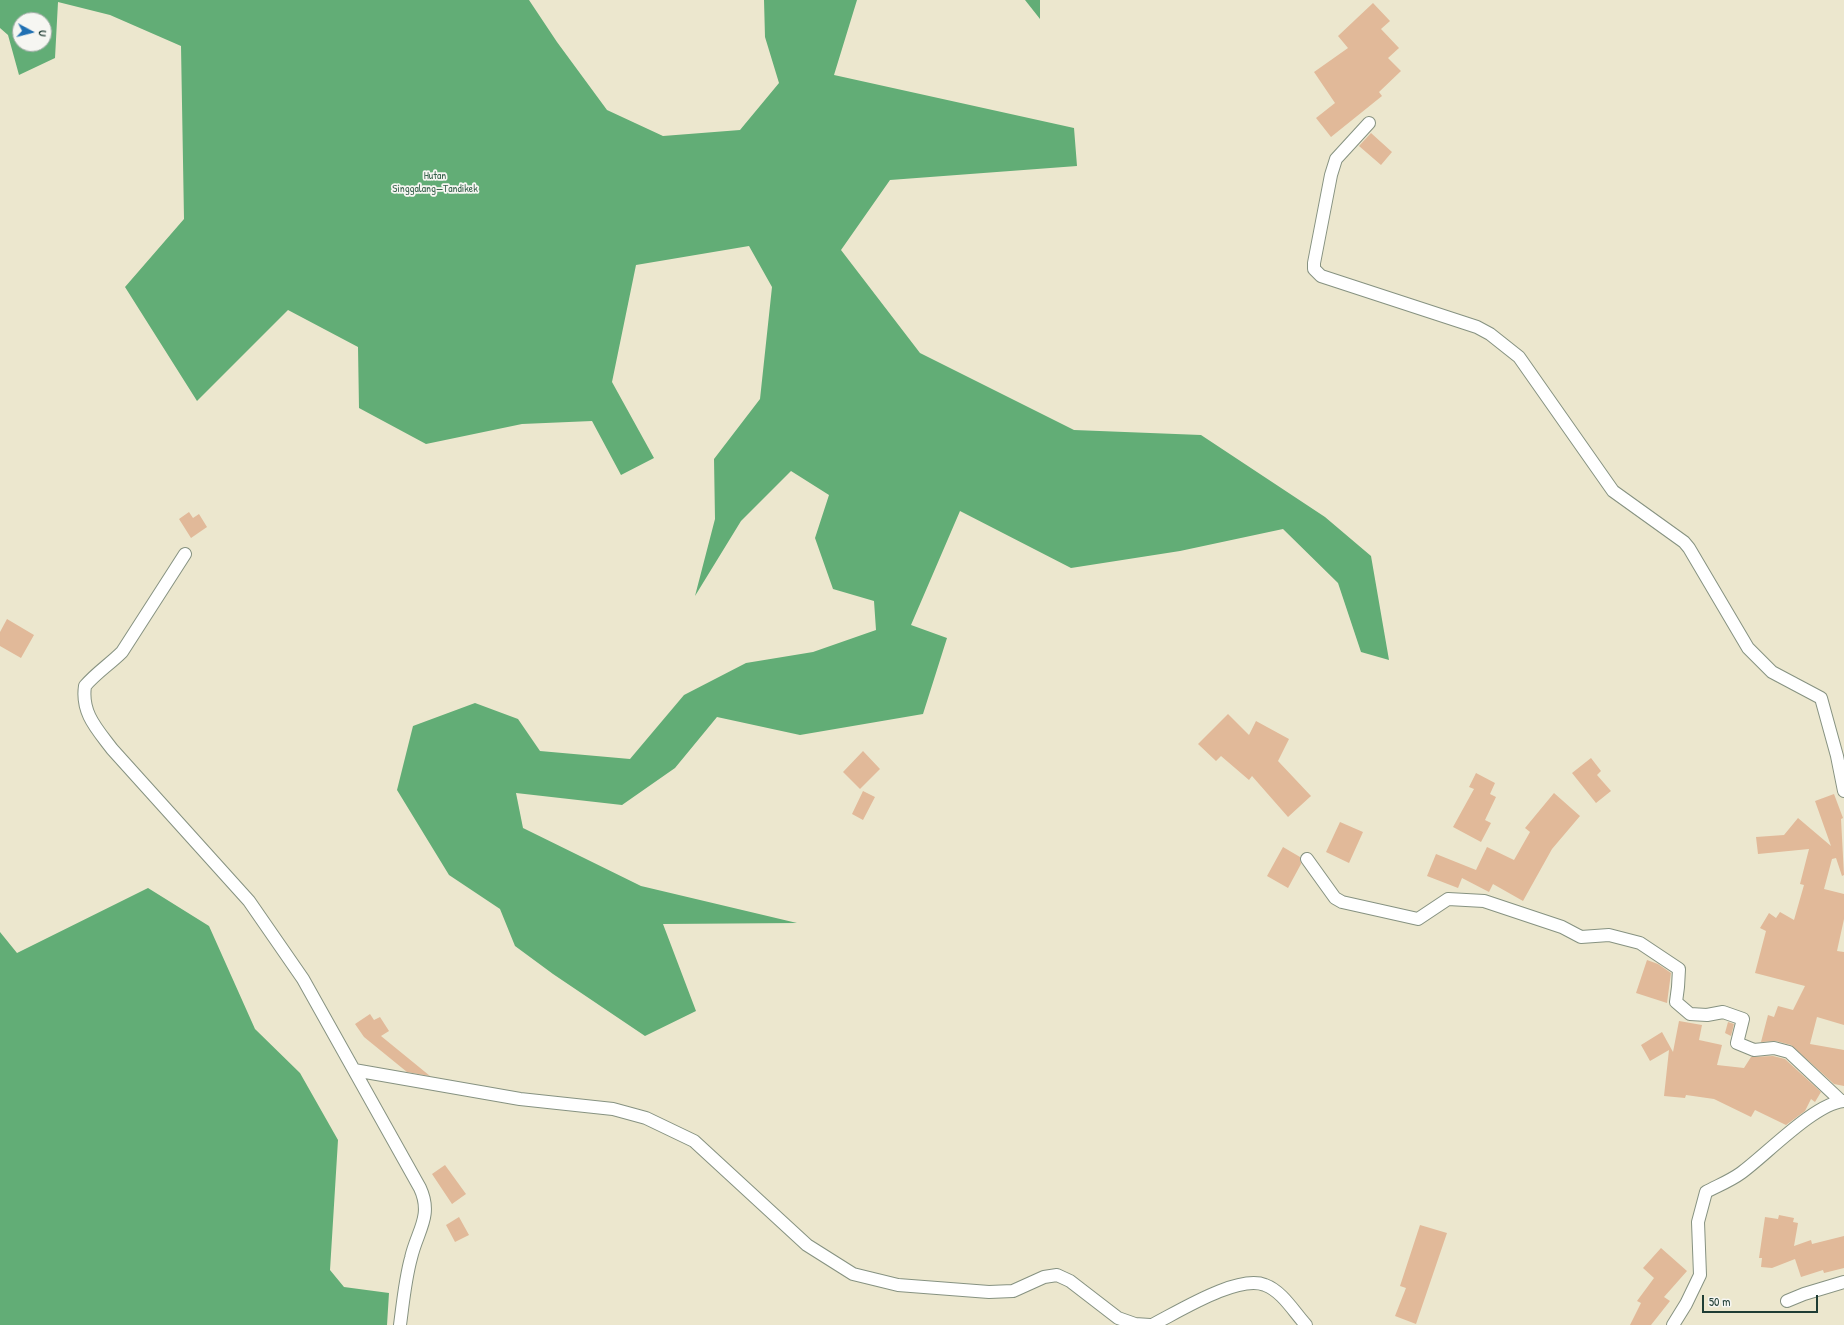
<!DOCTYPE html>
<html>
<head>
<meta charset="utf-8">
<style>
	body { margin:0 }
	#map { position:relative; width:1844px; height:1325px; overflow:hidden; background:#ece7ce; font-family:"Patrick Hand",sans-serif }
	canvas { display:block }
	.north { position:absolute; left:12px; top:12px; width:40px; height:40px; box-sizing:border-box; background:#f6f6f2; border:1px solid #a0aca6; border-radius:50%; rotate:97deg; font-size:11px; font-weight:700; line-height:16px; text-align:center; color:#1f3d34 }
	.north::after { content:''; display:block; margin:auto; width:14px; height:18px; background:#1f6fb2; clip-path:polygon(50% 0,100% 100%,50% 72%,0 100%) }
	.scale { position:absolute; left:1702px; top:1295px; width:116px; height:18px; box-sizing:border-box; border:2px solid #1f3d34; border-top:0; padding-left:5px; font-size:12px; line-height:14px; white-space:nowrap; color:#1f3d34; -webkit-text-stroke:3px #f6f6f2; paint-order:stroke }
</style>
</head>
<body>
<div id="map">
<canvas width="1844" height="1325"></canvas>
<div class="north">U</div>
<div class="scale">50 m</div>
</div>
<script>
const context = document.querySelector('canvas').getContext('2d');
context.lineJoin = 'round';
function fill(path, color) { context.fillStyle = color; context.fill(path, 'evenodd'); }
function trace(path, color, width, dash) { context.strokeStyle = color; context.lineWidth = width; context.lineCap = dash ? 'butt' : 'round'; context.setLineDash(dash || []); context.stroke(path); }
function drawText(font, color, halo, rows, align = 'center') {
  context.font = font + ' "Patrick Hand",sans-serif'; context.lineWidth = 3.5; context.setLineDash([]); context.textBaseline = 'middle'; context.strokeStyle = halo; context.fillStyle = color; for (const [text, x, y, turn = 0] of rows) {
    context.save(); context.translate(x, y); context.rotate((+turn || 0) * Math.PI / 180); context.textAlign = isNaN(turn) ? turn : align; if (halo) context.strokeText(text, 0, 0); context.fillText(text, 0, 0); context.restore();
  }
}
fill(new Path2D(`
	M0,0H529L557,42L607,110L663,136L740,130L779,83L765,37L764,0H857L834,75L1074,128L1077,166L890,180L841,250L920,353L1074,430L1201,435L1325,517L1371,556L1389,660L1361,652L1338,583L1283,529L1180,551L1071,568L960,511L911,625L947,638L923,714L800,735L717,717L675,768L622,805L516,793L523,828L641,886L797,923L663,924L696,1011L645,1036L553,974L515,946L500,909L449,875L397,790L413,726L475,703L518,719L540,751L630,759L684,695L746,663L813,652L876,630L874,601L833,589L815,538L829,495L791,471L741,521L695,596L715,519L714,459L760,399L772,287L749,246L636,265L612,382L654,458L621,475L592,421L522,424L426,444L359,408L358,347L288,310L197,401L125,287L184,219L181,46L110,15L58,2L55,58L19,75L8,35L0,28ZM20,20H44V44H20Z
	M1025,0H1040V19Z
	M148,888L209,926L255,1029L300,1073L338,1140L330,1270L344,1287L389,1293L387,1325H0V932L17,953Z`), '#62ad76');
fill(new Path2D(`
	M1373,3L1390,21L1381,29L1399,48L1388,58L1401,71L1379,92L1382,96L1331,137L1316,118L1335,103L1314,72L1348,48L1338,36Z
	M1371,133L1392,152L1381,165L1359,146Z
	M189,512L193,518L199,514L207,527L191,538L179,519Z
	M7,619L34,635L21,658L0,646V632Z
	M1228,714L1249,735L1256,721L1289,739L1278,761L1311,796L1288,817L1252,776L1249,780L1221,756L1216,761L1198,744Z
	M863,751L880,769L860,789L843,772Z
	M1591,758L1601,771L1597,775L1611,791L1596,803L1572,773Z
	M1476,773L1495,783L1490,794L1496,797L1485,820L1491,823L1481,842L1453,827L1474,789L1469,787Z
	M863,791L875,797L863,820L852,814Z
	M1554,793L1580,816L1552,849L1523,901L1493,884L1489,892L1462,878L1458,888L1427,876L1436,854L1476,870L1487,847L1514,860L1530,832L1525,828Z
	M1834,794L1843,818L1841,819L1844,875L1842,876L1836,858L1832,859L1824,889L1844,894V919L1837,951L1844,952V1025L1817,1017L1810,1044L1844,1050V1086L1834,1084L1791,1045L1776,1041L1761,1042L1768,1015L1774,1017L1778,1006L1793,1010L1805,986L1755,973L1766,931L1760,928L1769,913L1776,918L1780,912L1794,920L1804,885L1800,884L1809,849L1758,854L1756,837L1784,835L1798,818L1831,846L1815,801Z
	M1340,822L1363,832L1349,863L1326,852Z
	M1283,847L1300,857L1301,864L1288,888L1267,876Z
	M1647,960L1658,964L1671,973L1667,1003L1636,993Z
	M370,1014L374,1020L380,1017L389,1031L381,1036L430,1076L407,1072L364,1037L355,1024Z
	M1679,1021L1702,1025L1699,1040L1722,1045L1717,1065L1744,1068L1751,1057L1773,1056L1785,1059L1821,1092L1815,1102L1811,1099L1805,1111L1786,1125L1755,1110L1751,1117L1714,1099L1686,1095L1685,1098L1664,1096L1669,1050L1650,1061L1641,1045L1662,1032L1673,1052Z
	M1728,1022L1734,1024L1731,1036L1725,1033Z
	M445,1165L466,1194L452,1204L432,1174Z
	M1779,1215L1794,1218L1793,1222L1798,1223L1794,1246L1811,1240L1812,1244L1844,1236V1268L1824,1273L1823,1270L1801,1277L1795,1259L1772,1268L1761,1267L1762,1258H1759L1765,1217L1778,1219Z
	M459,1217L469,1235L455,1242L446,1225Z
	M1420,1225L1447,1233L1416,1324L1395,1316L1406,1288L1400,1286Z
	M1661,1248L1687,1271L1664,1297L1670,1301L1651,1325H1630L1641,1303L1637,1301L1654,1278L1643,1268Z`), '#e1b999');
const street = new Path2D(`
	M1369,123L1336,159L1331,175L1314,263V269L1321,276L1477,327L1490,334L1519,357L1613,491L1684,542L1689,548L1748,648L1772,672L1821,698L1837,756L1844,791
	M185,554L122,652C110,664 96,673 85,686C81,713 97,729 112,749L249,901L303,979L420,1188C433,1216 417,1231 411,1258C405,1280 403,1303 400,1325
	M1307,859L1335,898L1342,902L1418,919L1448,899L1484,901L1562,927L1581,937L1609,935L1640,943L1679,969L1678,987L1676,1002L1690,1014L1707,1015L1723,1012L1743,1019L1737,1043L1754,1050L1774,1048L1789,1052L1841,1101
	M354,1070L520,1099L613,1109L646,1118L694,1141L807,1245L853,1274L898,1285L989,1292L1013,1291L1044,1277L1057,1275L1070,1281L1118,1318L1135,1324L1150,1325
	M1787,1301L1804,1294L1844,1282
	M1152,1325C1178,1312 1238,1274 1265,1285C1282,1291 1294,1312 1306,1325
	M1673,1325L1686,1304L1700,1275L1698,1222L1706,1192C1717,1186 1730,1181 1741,1173C1766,1155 1815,1103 1844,1101`);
trace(street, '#869281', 14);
trace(street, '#fff', 12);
drawText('11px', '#35604a', '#f6f6f2', [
	["Hutan",435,176],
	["Singgalang—Tandikek",435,189]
]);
</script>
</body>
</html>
